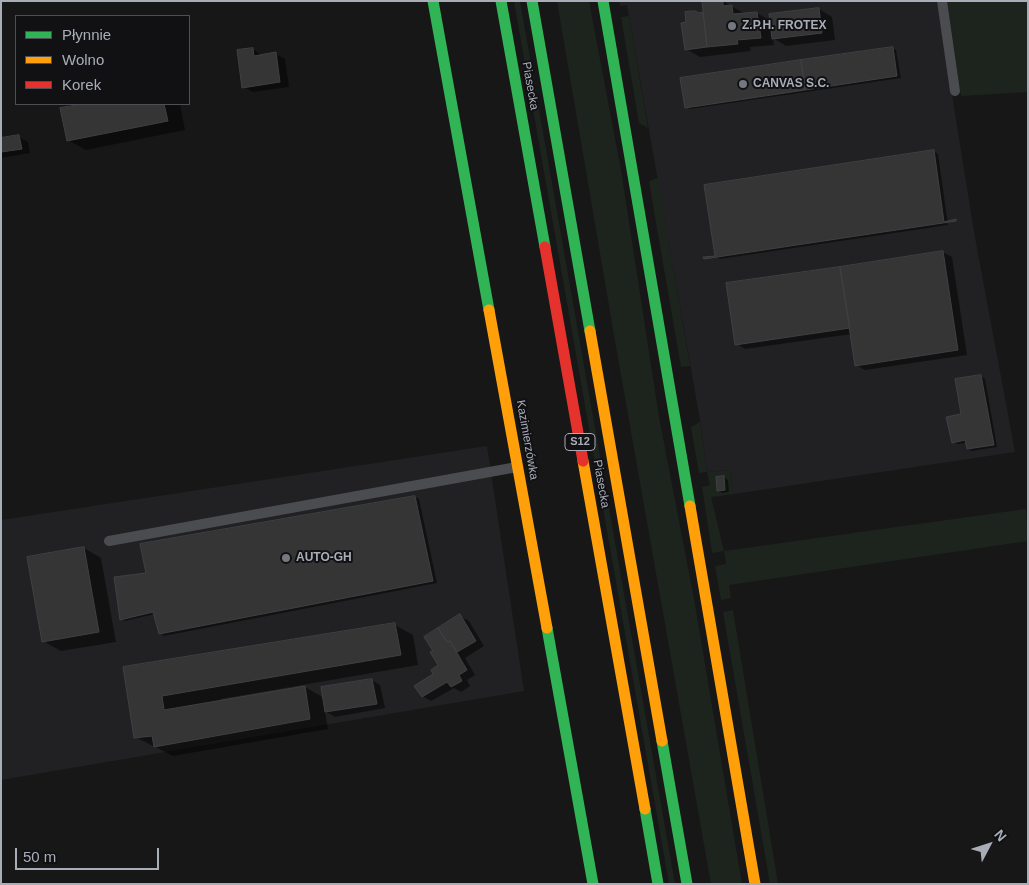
<!DOCTYPE html>
<html>
<head>
<meta charset="utf-8">
<style>
	body { margin:0 }
	#map { position:relative; width:1029px; height:885px; overflow:hidden; background:#171717; font-family:Helvetica,sans-serif }
	canvas { display:block }
	.frame { position:absolute; inset:0; border:2px solid #a8adb8; pointer-events:none }
	.legend { position:absolute; left:15px; top:15px; width:175px; height:90px; box-sizing:border-box; background:#111113; border:1px solid #4d4f55; margin:0; padding:6px 9px; list-style:none; font-size:15px; color:#a8adb8 }
	.legend li { display:flex; align-items:center; gap:10px; height:25px }
	.legend b { width:25px; border:1px solid #4d4f55 }
	.north { position:absolute; left:964px; top:820px; width:50px; height:50px; -webkit-text-stroke:4px #111113; paint-order:stroke; rotate:50deg; font-size:14px; font-weight:700; line-height:20px; text-align:center; color:#a8adb8 }
	.north::after { content:''; display:block; margin:auto; width:18px; height:22px; background:#a8adb8; clip-path:polygon(50% 0,100% 100%,50% 72%,0 100%) }
	.scale { position:absolute; left:15px; top:848px; width:144px; height:22px; box-sizing:border-box; border:2px solid #a8adb8; border-top:0; padding-left:6px; font-size:15px; line-height:18px; white-space:nowrap; color:#a8adb8; -webkit-text-stroke:4px #111113; paint-order:stroke }
</style>
</head>
<body>
<div id="map">
<canvas width="1029" height="885"></canvas>
<div class="frame"></div>
<ul class="legend">
<li><b style="height:6px;background:#30b455"></b>Płynnie</li>
<li><b style="height:6px;background:#ff9f0a"></b>Wolno</li>
<li><b style="height:6px;background:#e5322d"></b>Korek</li>
</ul>
<div class="north">N</div>
<div class="scale">50 m</div>
</div>
<script>
const context = document.querySelector('canvas').getContext('2d');
context.lineJoin = 'round';
function fill(path, color) { context.fillStyle = color; context.fill(path, 'evenodd'); }
function trace(path, color, width, dash) { context.strokeStyle = color; context.lineWidth = width; context.lineCap = dash ? 'butt' : 'round'; context.setLineDash(dash || []); context.stroke(path); }
function drawText(font, color, halo, rows, align = 'center') {
  context.font = font + ' Helvetica,sans-serif'; context.lineWidth = 4; context.setLineDash([]); context.textBaseline = 'middle'; context.strokeStyle = halo; context.fillStyle = color; for (const [text, x, y, turn = 0] of rows) {
    context.save(); context.translate(x, y); context.rotate((+turn || 0) * Math.PI / 180); context.textAlign = isNaN(turn) ? turn : align; if (halo) context.strokeText(text, 0, 0); context.fillText(text, 0, 0); context.restore();
  }
}
fill(new Path2D(`
	M619,1H937L974,232L1015,452L734,494L730,470L707,472L700,420L627,5L620,6Z
	M487,446L524,691L1,780V520Z`), '#212123');
fill(new Path2D(`
	M514,1H520L675,884H669Z
	M557,1H589L621,170L659,417L694,599L742,884H711L615,341Z
	M947,1H1028V92L961,96Z
	M629,16L648,128L639,123L621,17Z
	M658,178L690,366L681,367L649,182L652,180Z
	M700,422L707,472L730,470L734,494L711,497L724,551L1026,509L1028,541L729,585L731,598L721,600L715,566L726,564L724,551L712,553L702,487L710,485L707,472L699,473L691,427Z
	M733,610L778,884H770L723,612Z`), '#1d241e');
fill(new Path2D(`
	M719,1H723L745,14L757,13L771,21L819,9L832,17L835,40L786,46L773,38L774,45L750,47L751,51L700,57L686,49L688,23L699,14L705,13Z
	M892,48L896,50L901,78L690,109L686,107Z
	M253,49L262,56L276,54L285,59L289,87L253,92L244,87Z
	M66,104H180L185,130L86,150L68,140L72,107Z
	M19,137L28,142L30,153L1,158V140Z
	M934,151L938,154L948,225L720,259L716,256Z
	M943,252L952,257L967,355L865,370L856,365L852,334L745,349L737,344Z
	M981,376L985,379L997,447L972,451L968,449L967,443L957,444L953,442Z
	M724,477L728,480L729,492L722,493L718,490Z
	M415,497L419,499L437,583L164,636L160,633L155,614L125,621L121,619Z
	M84,548L101,558L116,642L61,651L43,641Z
	M460,616L469,621L484,646L465,658L475,675L467,680L470,686L461,692L454,688L431,701L422,696L440,666Z
	M395,625L413,635L418,665L221,699V701L305,687L324,698L372,680L380,685L385,708L335,717L325,711L328,729L173,756L135,737L124,668Z`), '#0007');
const building = new Path2D(`
	M723,1V6L732,5L733,14L757,12L761,38L737,40L738,44L707,47L702,2Z
	M819,8L822,33L772,39L769,14Z
	M695,11L699,13L703,12L707,47L685,50L681,23L686,22L685,12Z
	M893,47L897,76L805,90L801,60Z
	M253,48L254,56L276,52L280,82L242,88L237,50Z
	M801,60L805,90L685,108L680,78Z
	M83,104H164L168,121L67,141L60,108Z
	M19,135L22,149L1,152V138Z
	M934,150L944,222L956,219V221L704,259L703,257L715,256L704,185Z
	M943,251L958,350L855,366L840,267Z
	M840,267L850,328L735,345L726,283Z
	M981,375L994,445L967,449L965,440L952,443L946,417L961,414L955,379Z
	M724,476L725,490L717,491L716,477Z
	M415,496L433,581L159,634L153,612L120,620L114,577L146,573L140,544Z
	M84,547L99,632L42,642L27,557Z
	M460,614L476,641L457,652L450,641L447,642L438,628Z
	M395,623L401,655L162,696L164,710L305,686L310,719L154,747L152,736L134,738L123,667Z
	M438,628L447,642L450,641L467,670L459,675L462,681L451,687L447,682L422,697L414,686L433,674L431,670L438,665L430,652L433,651L424,637Z
	M372,679L377,704L325,712L321,687Z`);
fill(building, '#353536');
trace(building, '#3f4043', 1);
trace(new Path2D(`
	M942,1L955,91
	M109,541L517,467`), '#4b4c50', 10);
trace(new Path2D(`
	M433,1L489,310
	M501,1L545,247
	M532,1L590,331
	M603,1L690,506
	M547,628L593,884
	M662,741L687,884
	M645,809L658,884`), '#30b455', 11);
trace(new Path2D(`
	M489,310L547,628
	M590,331L662,741
	M583,461L645,809
	M690,506L755,884`), '#ff9f0a', 11);
trace(new Path2D(`
	M545,247L583,461`), '#e5322d', 11);
for (const [x, y, r, color] of [
	[732,26,5,"#757880"],
	[743,84,5,"#757880"],
	[286,558,5,"#757880"]
]) { const dot = new Path2D(); dot.arc(x, y, r, 0, 2 * Math.PI); context.fillStyle = color; context.fill(dot); trace(dot, '#111113', 2); }
for (const [x, y, w] of [
	[580,442,30]
]) { const box = new Path2D(); box.roundRect(x - w / 2, y - 8.5, w, 17, 4); context.fillStyle = '#111113'; context.fill(box); trace(box, '#a8adb8', 1); }
drawText('bold 11px', '#a8adb8', null, [
	["S12",580,442]
]);
drawText('bold 12px', '#a8adb8', '#111113', [
	["Z.P.H. FROTEX",742,26],
	["CANVAS S.C.",753,84],
	["AUTO-GH",296,558]
], 'left');
drawText('12px', '#a8adb8', '#111113', [
	["Piasecka",530,86,80],
	["Kazimierzówka",527,440,80],
	["Piasecka",601,484,80]
]);
</script>
</body>
</html>
